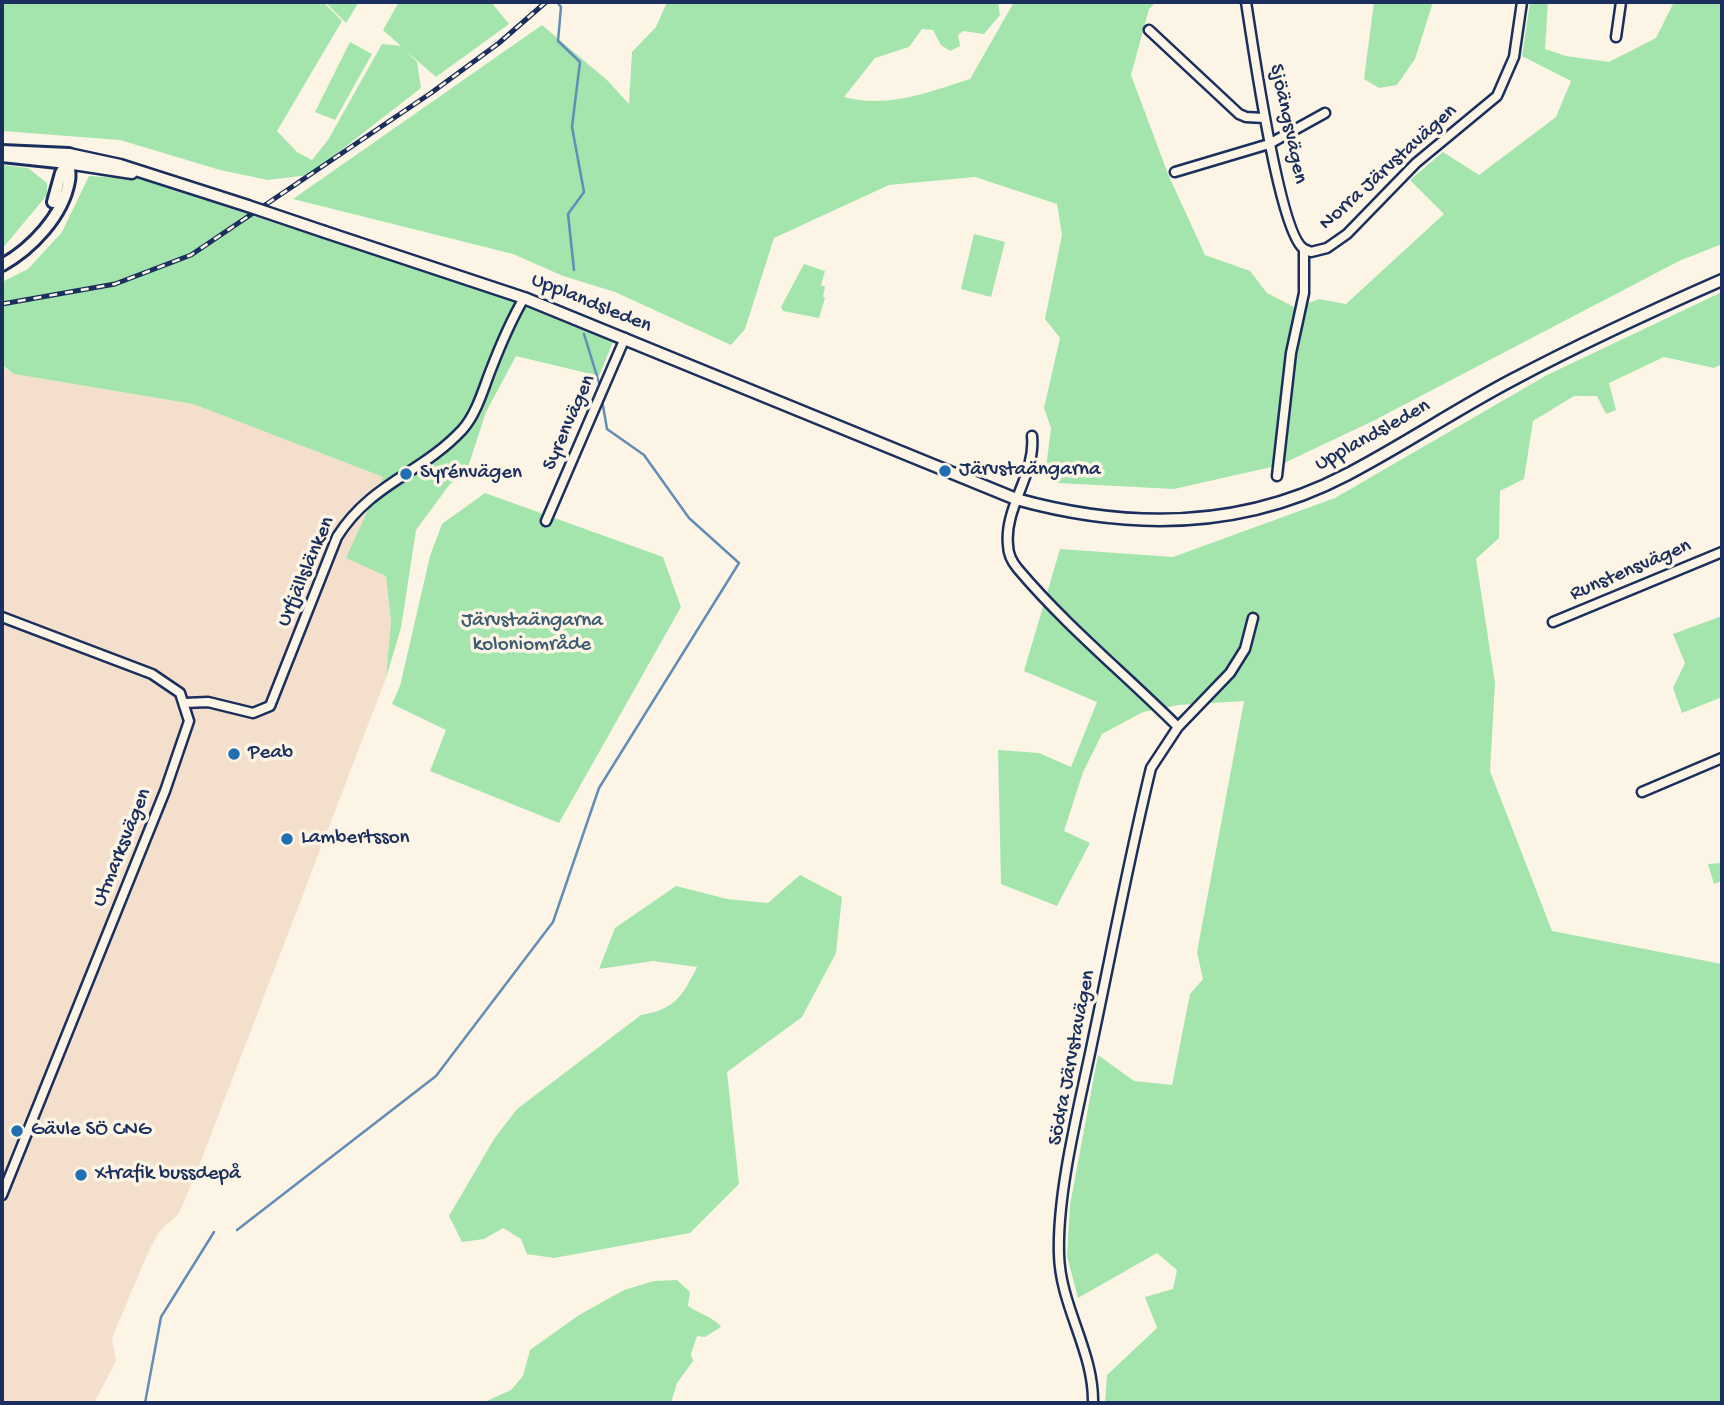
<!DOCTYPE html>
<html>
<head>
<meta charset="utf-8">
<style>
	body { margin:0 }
	#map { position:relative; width:1724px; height:1405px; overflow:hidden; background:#fcf5e5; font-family:"Gochi Hand",sans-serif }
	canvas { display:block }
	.frame { position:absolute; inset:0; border:4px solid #1b2f5e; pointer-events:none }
</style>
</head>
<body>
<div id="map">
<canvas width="1724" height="1405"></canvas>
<div class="frame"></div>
</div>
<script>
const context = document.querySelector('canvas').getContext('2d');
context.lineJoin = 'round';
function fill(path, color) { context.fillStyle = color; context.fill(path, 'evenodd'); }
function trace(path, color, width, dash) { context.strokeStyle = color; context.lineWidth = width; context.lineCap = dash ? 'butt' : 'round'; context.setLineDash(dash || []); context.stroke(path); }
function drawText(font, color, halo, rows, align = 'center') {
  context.font = font + ' "Gochi Hand",sans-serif'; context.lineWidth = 7; context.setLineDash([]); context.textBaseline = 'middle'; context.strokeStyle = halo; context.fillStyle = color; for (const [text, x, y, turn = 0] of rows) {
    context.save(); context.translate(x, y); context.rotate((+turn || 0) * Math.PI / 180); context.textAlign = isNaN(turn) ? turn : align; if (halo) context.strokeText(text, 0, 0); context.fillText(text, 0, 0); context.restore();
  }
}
fill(new Path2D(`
	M2,367L14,374L193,404L383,477L347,558L386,575L391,622L386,678L197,1171L179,1213L158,1233L146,1257L112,1338L116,1361L94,1403H2Z`), '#f3dfcc');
fill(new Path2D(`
	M2,2H323L342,21L277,131L297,152L312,160L328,140L382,44L401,46L383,30L399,2H491L509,24L436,77L406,51L417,62L421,88L309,175L268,180L220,170L120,140L2,131Z
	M325,2H359L346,23Z
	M667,2H998L1000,15L984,34L963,31L958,35L960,46L950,51L941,45L933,30L922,29L909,47L875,58L844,97C886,109 930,92 970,79L1014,2H1156L1149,9L1131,75L1168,174L1205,255L1250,271L1267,293L1296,308L1319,299L1346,304L1444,214L1410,180L1443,152L1479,175L1556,117L1571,81L1522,56L1530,2H1548L1545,49L1566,56L1609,62L1656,38L1674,2H1722V244L1679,261L1373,421L1280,465L1174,489L1058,483L1045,476L1051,428L1044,408L1060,338L1045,319L1062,235L1057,204L975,177L889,185L774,238L745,329L731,345L615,292L563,276L513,254L293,199L542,25L608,81L629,104L632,52L656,27Z
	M1374,2H1433L1415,59L1397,85L1379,88L1364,79Z
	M350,42L372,54L335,120L315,112Z
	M2,165L28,168L47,183V195L2,249Z
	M89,176L140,179L493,294L613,342L599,376L516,356L486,412L467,470L450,484L416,530L401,628L386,678L391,622L386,576L346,558L383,477L193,404L14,374L2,365V282L28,269L62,232Z
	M974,234L1005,242L991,297L961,289Z
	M804,264L825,271L821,285L825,287L823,296L825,298L819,318L783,311L781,307Z
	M1722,292V364L1714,368L1664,357L1609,383L1616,410L1606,414L1597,396H1574L1533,421L1524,479L1500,491L1499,538L1476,559L1495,683L1490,771L1552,931L1722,964V1403H1105L1107,1375L1157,1328L1145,1297L1173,1289L1177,1270L1157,1253L1078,1298L1067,1256L1070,1205L1098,1055L1134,1081L1172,1085L1190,994L1203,979L1197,952L1244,701L1179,705L1143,712L1102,734L1083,772L1064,831L1090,843L1057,906L1001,884L998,750L1039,753L1071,767L1097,702L1024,671L1060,549L1173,557L1335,498L1547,375Z
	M485,493L663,557L681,607L559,823L430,771L446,730L392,704L400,686L430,556L442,524Z
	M1722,616V697L1682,713L1673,688L1685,663L1673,634Z
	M1722,863V881L1714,884L1708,864Z
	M800,875L842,897L836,953L802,1017L727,1072L739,1184L690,1233L554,1258L527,1254L521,1239L503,1228L484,1239L462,1242L449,1216L494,1139L517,1109L641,1015C675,1009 682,997 697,967L653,961L599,969L615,928L676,886L727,899L768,903Z
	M677,1280L690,1292L688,1306C699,1314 714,1317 721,1327L705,1337L697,1336L691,1354L693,1361L677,1383L671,1403H482L511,1390L523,1376L530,1350L579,1315L624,1290L654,1281Z`), '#a4e5ae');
trace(new Path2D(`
	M557,2L561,7L558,41L580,62L572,127L584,192L568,214L574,270
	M584,334L600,386
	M237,1230L436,1076L553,922L599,788L739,563L689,518L644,455L607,429L602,400
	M145,1403L161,1317L214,1232`), '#628db7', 2.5);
const minor = new Path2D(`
	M1246,2C1252,39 1279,234 1304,249
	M1149,30L1239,114L1246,117L1264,118
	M1616,37L1621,2
	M1175,172L1269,144L1325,113
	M1304,249L1311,252L1327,248L1347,234L1416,163L1497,96L1514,57L1522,2
	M1032,436C1036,474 1004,507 1008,545C1008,554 1012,562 1018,569C1066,626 1125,674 1178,727
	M1277,476L1291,353L1304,293V249
	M546,521L625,338
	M2,617L152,674L180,693L189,721L165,791L2,1195
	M1553,622L1722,552
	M185,703L208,702L253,713L270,706L337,537C371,483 421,474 462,430C476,415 483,390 490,372C500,346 510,322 524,298
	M1642,792L1722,758
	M1093,1403C1094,1351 1060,1306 1059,1254C1057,1190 1080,1103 1093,1039C1112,949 1129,858 1151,768L1178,727L1230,673L1245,649L1253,618`);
const tertiary = new Path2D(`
	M69,154L120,165L248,206
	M67,163L132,173
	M325,232L524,298L1016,499C1128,530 1241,530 1346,475C1402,446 1455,410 1512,380C1580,344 1651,311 1722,280`);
const secondary = new Path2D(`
	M2,151L69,154C67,164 71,172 69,181C63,216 31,249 2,265
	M2,156L67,163
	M53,202L61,173L67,163`);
trace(minor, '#1b2f5e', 13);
trace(tertiary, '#1b2f5e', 15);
trace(secondary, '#1b2f5e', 16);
trace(minor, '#fcf5e5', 8);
trace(tertiary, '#fcf5e5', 10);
trace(secondary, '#fcf5e5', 10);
const rail = new Path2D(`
	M2,304L115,284L191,255L431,93L499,43L546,2`);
trace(rail, '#1b2f5e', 5);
trace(rail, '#fcf5e5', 2.5, [8]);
const tertiaryBridge = new Path2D(`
	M248,206L325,232`);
trace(tertiaryBridge, '#1b2f5e', 15, []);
trace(tertiaryBridge, '#fcf5e5', 10);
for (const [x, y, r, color] of [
	[945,471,7,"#1f6fb2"],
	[406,474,7,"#1f6fb2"],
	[234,754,7,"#1f6fb2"],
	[287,839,7,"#1f6fb2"],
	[17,1131,7,"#1f6fb2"],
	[81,1175,7,"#1f6fb2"]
]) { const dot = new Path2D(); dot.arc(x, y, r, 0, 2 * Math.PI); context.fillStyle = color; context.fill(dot); trace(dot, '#fcf5e5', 2.5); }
drawText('21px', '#1b2f5e', '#fcf5e5', [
	["Sjöängsvägen",1287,124,78],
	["Norra Järvstavägen",1389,168,-42],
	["Upplandsleden",591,304,22],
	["Syrenvägen",570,423,-66],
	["Upplandsleden",1373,436,-29],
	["Runstensvägen",1631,571,-23],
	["Urfjällslänken",307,572,-67],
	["Utmarksvägen",123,848,-68],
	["Södra Järvstavägen",1073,1058,-79]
]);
drawText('21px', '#1b2f5e', '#fcf5e5', [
	["Järvstaängarna",959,471],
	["Syrénvägen",420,474],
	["Peab",248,754],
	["Lambertsson",301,839],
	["Gävle SÖ CNG",31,1131],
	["Xtrafik bussdepå",95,1175]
], 'left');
drawText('21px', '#3d5c72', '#fcf5e5', [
	["Järvstaängarna",532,622],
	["koloniområde",532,646]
]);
</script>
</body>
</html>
